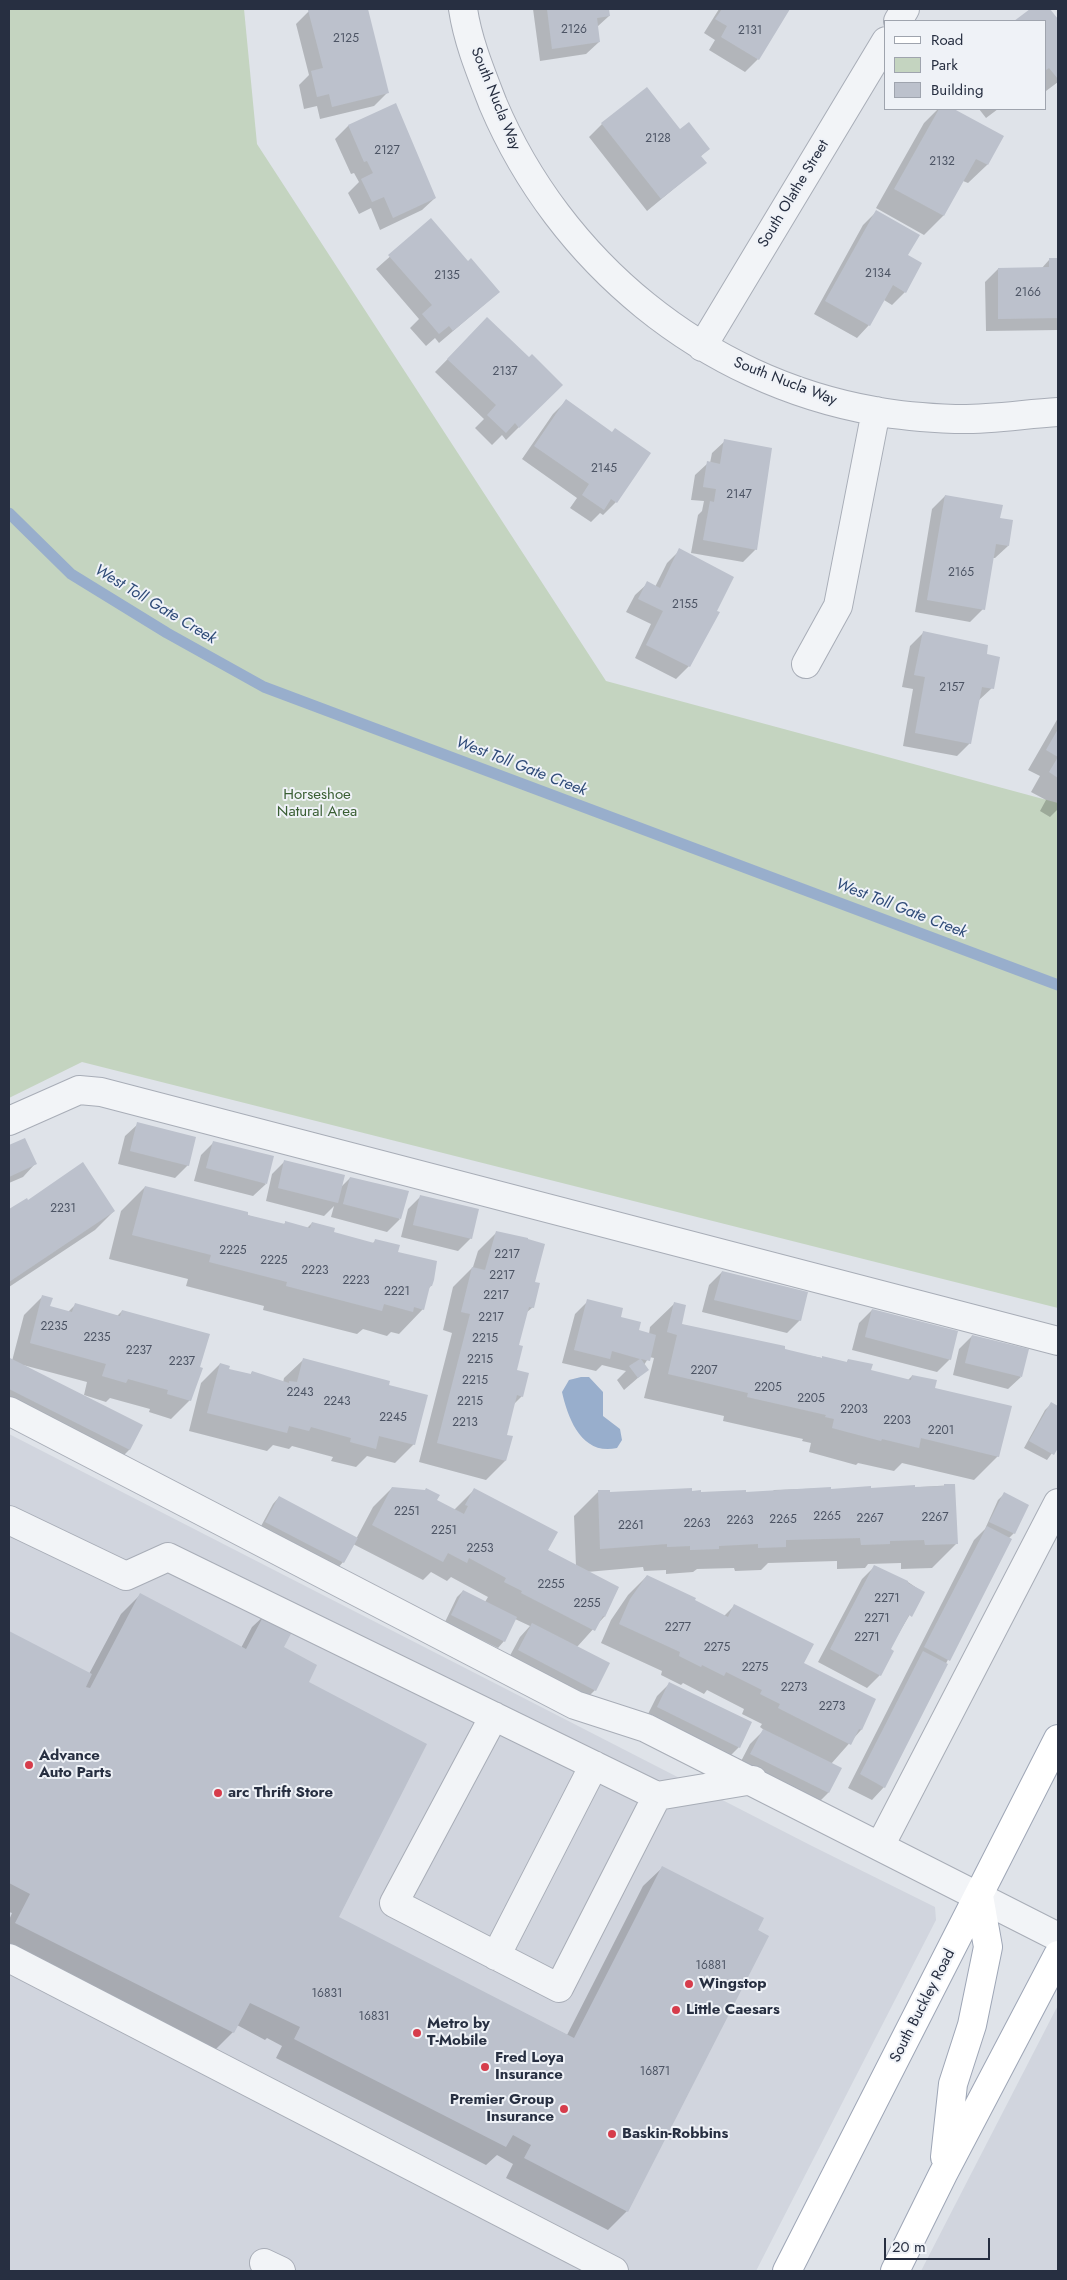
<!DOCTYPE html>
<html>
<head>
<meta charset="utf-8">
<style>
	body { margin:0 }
	#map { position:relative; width:1067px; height:2280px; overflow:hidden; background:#dfe3e9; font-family:Jost,sans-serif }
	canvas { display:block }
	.frame { position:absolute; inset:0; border:10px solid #272f41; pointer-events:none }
	.legend { position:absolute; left:884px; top:20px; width:162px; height:90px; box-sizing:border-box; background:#eff2f7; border:1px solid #9fa4ae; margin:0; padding:6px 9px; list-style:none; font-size:15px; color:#272f41 }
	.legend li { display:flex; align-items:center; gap:10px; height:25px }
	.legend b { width:25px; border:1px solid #9fa4ae }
	.scale { position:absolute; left:884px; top:2238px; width:106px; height:22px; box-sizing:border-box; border:2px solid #272f41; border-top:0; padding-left:6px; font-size:15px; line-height:18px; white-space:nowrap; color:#272f41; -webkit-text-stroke:4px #eff2f7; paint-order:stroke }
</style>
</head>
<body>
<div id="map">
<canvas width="1067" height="2280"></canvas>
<div class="frame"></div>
<ul class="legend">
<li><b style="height:6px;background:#fff"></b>Road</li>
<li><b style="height:14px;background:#c4d4c0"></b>Park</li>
<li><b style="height:14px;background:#bcc1cc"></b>Building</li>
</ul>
<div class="scale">20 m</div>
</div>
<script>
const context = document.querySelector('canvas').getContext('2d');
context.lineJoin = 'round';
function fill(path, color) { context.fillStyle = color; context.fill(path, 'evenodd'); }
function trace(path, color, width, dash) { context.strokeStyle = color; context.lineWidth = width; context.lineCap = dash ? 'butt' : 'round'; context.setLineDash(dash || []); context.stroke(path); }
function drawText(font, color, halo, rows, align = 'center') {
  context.font = font + ' Jost,sans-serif'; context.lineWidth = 4; context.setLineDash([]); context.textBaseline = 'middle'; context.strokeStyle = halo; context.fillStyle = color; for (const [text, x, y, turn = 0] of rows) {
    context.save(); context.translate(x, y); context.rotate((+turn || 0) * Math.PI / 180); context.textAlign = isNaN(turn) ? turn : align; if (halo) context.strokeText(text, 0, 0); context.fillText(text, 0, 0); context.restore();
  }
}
fill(new Path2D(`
	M9,1434L812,1846L935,1907L936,1920L756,2271H9Z
	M1058,2006V2271H921L1056,2009Z`), '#d1d5de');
fill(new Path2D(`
	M9,9H244L257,144L606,681L1058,803V1308L82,1062L9,1098Z`), '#c4d4c0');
fill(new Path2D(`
	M581,1377H589L603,1392V1416L620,1429L622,1440L617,1448C582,1456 568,1419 562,1392L569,1380Z`), '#98aecc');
fill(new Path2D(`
	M320,9H367L387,93L374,106L320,119L317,106L304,109L299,85L309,75L296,24L309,11Z
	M533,9H608L609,16L597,27L599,42L586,54L540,61Z
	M719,9H788L758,59L745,72L709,50L715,40L704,33Z
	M1032,9H1049L1058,21V82L1046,91V21H1016Z
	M395,105L435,198L422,210L380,230L371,208L359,214L348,193L359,182L354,173L351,174L335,139L348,126Z
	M938,109H951L1002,137L987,165L968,183L963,181L943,216L924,235L876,208L924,123Z
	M979,109H998L986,118Z
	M602,124L679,131L708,149L700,157L705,163L647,211L589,137Z
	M876,212L907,256L905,292L892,305L884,300L869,325L857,338L814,314L863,225Z
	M431,220L468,263L499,292L439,343L435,338L426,346L410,328L419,319L376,269Z
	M1049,260H1058V330L986,331L985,282L998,269H1041Z
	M474,332L529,359L561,385L506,440L502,435L492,445L475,428L484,419L435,372Z
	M566,401L616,502L603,515L600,513L591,522L570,508L577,498L522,459L553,414Z
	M725,441L756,549L743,562L691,553L698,515L702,511L704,501L691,500L695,475L708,463H710L712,453Z
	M945,496L999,519L1008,546L995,558H992L983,609L970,622L915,612L932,509Z
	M680,550L689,666L676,679L635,658L651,624L626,612L635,595L648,583L655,587L667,563Z
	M923,633L985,655L992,688L978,701L970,743L957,756L903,746L913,689L902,687L910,646Z
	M1058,718V809L1050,817L1040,811L1046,800L1031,792L1040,776L1028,770Z
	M138,1124L188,1165L175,1178L118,1164L125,1136Z
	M24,1140L35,1164L23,1177L9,1183V1147Z
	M214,1142L266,1184L253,1196L194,1181L201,1155Z
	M285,1161L341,1187L350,1178L400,1219L387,1232L331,1217L334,1206L324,1216L266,1201L272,1174Z
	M145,1187L283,1225L285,1223L307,1228L312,1223L332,1233L372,1244L376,1240L397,1253L431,1286L428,1289L423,1309L399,1334L391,1332L387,1336L363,1329L357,1334L263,1310L264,1306L186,1286L188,1279L109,1259L121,1211Z
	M421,1196L471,1238L458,1251L401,1237L408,1209Z
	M26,1200L28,1202L114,1211L95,1230L9,1287V1211Z
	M497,1232L534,1283L533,1307L526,1313L518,1346L516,1370L522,1396L513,1405L505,1436V1461L486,1480L419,1462L452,1333L443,1330L453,1287L473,1267L478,1251Z
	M722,1272L800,1320L787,1333L702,1312L709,1285Z
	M43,1296L49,1307L68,1312L75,1305L117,1316L122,1311L190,1400L171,1419L149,1412L150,1409L110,1398L106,1402L84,1395L87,1382L23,1365L141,1426L129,1450L123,1456L9,1398V1362L12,1361L24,1315Z
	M588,1301L619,1317L637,1331L649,1334L650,1327L675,1303L680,1324L783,1350L846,1363L848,1360L870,1371L908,1380L912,1376L934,1389L998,1456L974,1480L902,1463L894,1471L858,1463L856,1465L809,1452L811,1443L802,1441L803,1439L723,1421L724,1416L644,1398L654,1358L649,1357L644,1365L647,1370L624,1390L617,1380L626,1371L602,1365L596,1371L562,1363L575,1314Z
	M872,1310L950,1359L937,1372L852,1350L859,1323Z
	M972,1336L1021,1377L1008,1389L953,1375L959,1349Z
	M303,1360L388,1386L414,1444L395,1463L367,1456L356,1467L331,1461L333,1457L292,1446L289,1449L273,1445L267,1451L189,1431L201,1383L220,1364L227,1370L250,1375L252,1372L283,1383L284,1378Z
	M1051,1404L1058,1407V1445L1047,1460L1024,1448L1045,1410Z
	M954,1485L956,1544L932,1568L901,1569V1563L868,1564L865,1568L837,1569V1561L768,1563L761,1570L735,1571L734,1568L697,1569L693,1572L666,1574V1570L644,1571L643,1567L587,1572L618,1588L604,1617L577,1647L595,1690L582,1703L506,1663L520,1637L530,1626L515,1619L504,1641L498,1648L445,1622L457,1597L463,1591L485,1602L488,1597L451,1577L447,1581L431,1572L423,1580L353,1544L343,1562L337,1569L260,1528L273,1504L279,1497L356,1539L373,1507L392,1488L436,1501L454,1510L474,1490L547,1550L576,1566L574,1516L598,1492L745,1493L772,1492L774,1490L830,1488L829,1491L869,1490Z
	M1004,1494L1014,1533L1009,1538L884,1787L872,1800L848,1788L974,1540L985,1529L998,1500Z
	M875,1566L908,1582L923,1592L889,1650L880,1675L867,1688L818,1662L862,1579Z
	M647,1576L724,1616L734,1606L802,1663L874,1700L861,1730L831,1764L840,1768L828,1793L815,1806L738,1767L750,1744L764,1730L760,1727L762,1724L742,1714L744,1709L707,1690L704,1694L683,1683L681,1685L661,1675L662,1671L601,1643L611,1620L628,1595Z
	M140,1595L241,1648L252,1627L265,1615L282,1647L307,1682L337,1918L567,2035L643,1886L662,1868L627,2211L608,2230L506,2178L513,2164L497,2155L486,2165L276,2058L282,2046L267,2038L265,2040L237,2025L233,2032L214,2051L9,1948V1920L12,1913L9,1912V1632L89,1674L121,1614Z
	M670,1683L739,1747L726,1760L645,1720L657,1696Z`), '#0003');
trace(new Path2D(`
	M9,513L71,574L167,633L264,687L1058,985`), '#98aecc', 11);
fill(new Path2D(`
	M315,9H368L389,93L332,107L329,94L317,97L311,71L323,68L308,10Z
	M547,9H609L610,16L597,18L600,42L552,49Z
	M722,9H790L759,60L721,37L727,26L715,19Z
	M1030,9H1050L1058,19V79L1049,68L1046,70V21H1014Z
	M647,87L680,129L689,122L710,149L701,156L707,163L661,199L601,123Z
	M396,103L436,198L393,218L384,197L372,202L361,179L373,173L367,161L364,162L348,125Z
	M939,109H954L1004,136L988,165L976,159L944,216L894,189Z
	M876,210L920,235L908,255L922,263L906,293L893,285L870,326L825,301Z
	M431,218L468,261L471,258L500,292L453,331L449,326L439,334L422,314L432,305L388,255Z
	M1049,258H1058V318L998,319V268L1049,267Z
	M487,317L529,357L532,354L563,385L519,428L515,423L506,433L487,415L496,405L447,359Z
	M566,399L612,432L615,428L651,453L617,503L611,499L604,510L582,495L589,484L534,446Z
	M724,439L772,448L757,550L703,540L710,501L714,502L716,489L703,487L707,461L720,464Z
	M945,495L1003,505L1000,518L1013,520L1009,546L996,544L985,610L927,600Z
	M679,548L734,577L717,611L720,612L690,667L646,645L663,611L638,599L647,581L660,588Z
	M923,631L988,645L987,654L1000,657L994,689L982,687L971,744L915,733L925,677L914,675Z
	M1058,729V778L1049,772L1058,757L1046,750Z
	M137,1122L196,1137L189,1166L130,1151Z
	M25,1138L37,1164L9,1177V1145Z
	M213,1141L274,1156L267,1184L206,1168Z
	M284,1160L345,1175L338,1203L278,1188Z
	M83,1162L115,1211L9,1282V1209L27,1198L28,1200Z
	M350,1177L409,1191L401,1219L343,1204Z
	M145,1186L248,1212V1215L285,1224V1221L310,1228L312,1222L335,1228L334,1232L374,1243L375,1239L400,1245L398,1252L437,1261L434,1280L432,1286H430L424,1310L414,1307L413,1312L384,1304L382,1311L286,1286L287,1282L209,1262L211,1255L132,1235Z
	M420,1195L479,1209L472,1239L413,1225Z
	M496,1231L528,1238V1239L545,1244L535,1282L540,1283L534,1308L529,1307L519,1345L523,1346L517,1370L529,1373L523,1397L517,1395L507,1435L513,1436L506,1461L437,1443L470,1314L461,1312L472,1267L485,1270Z
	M722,1271L808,1292L801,1321L714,1300Z
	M42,1295L53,1298L50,1306L72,1312L75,1303L120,1316L122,1310L210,1334L200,1367L203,1368L191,1401L167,1394L168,1390L128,1379L126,1383L102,1376L106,1364L30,1343Z
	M587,1299L623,1308L621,1317L641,1322L639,1330L656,1335L650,1361L641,1359L649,1370L638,1378L629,1366L640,1359L612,1351L610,1359L574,1350Z
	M674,1302L686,1305L682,1324L785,1346V1349L822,1358V1356L847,1362L848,1359L873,1364L871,1370L911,1380L912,1375L937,1380L935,1388L1012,1406L999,1457L921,1438L919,1448L882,1439L881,1441L832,1428L834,1419L825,1417L826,1415L747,1397L748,1393L668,1374L677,1335L667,1332Z
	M872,1309L958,1331L951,1360L865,1337Z
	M972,1335L1029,1349L1022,1377L965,1363Z
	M10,1358L143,1425L130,1450L9,1389Z
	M303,1358L390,1381L389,1385L428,1395L415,1445L379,1436L376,1449L350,1442L351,1438L311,1427L309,1431L289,1426L287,1433L207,1413L220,1363L230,1366L229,1369L251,1374L252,1371L289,1383V1381L297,1382Z
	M1051,1402L1058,1406V1448L1054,1455L1029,1441Z
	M944,1484H955L958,1544L925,1545L924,1540L890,1541V1544L861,1545L860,1538L786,1540V1547L758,1548V1544L719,1546V1549L690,1550V1546L667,1547V1544L600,1549L598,1490H610V1492L692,1488V1491L701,1490V1492L746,1490V1492L831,1487V1489L871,1486V1488L915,1485V1487L944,1486Z
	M392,1487L425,1490L426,1488L440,1495L437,1500L464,1514L468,1506L465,1505L474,1488L558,1532L548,1550L619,1587L605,1617L603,1616L595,1631L521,1593L522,1591L504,1582L506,1578L469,1558L467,1563L448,1553L443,1562L372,1525Z
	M1004,1492L1029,1505L1015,1534L989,1522Z
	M279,1496L358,1538L344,1563L265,1522Z
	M987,1526L1012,1539L950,1661L924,1647Z
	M874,1565L908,1581V1583L925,1592L912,1617L909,1615L891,1649L894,1651L881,1676L830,1649Z
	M647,1575L696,1598L695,1600L728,1617L734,1604L814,1644L804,1663L876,1699L862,1730L859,1729L851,1745L778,1708L780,1704L760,1694L762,1690L726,1672L724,1676L702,1665L701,1667L679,1656L680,1652L619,1624L630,1599Z
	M463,1590L517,1617L505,1642L451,1615Z
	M140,1593L246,1649L265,1613L294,1628L284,1647L317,1665L309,1682L427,1744L339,1917L574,2038L662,1866L764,1918L758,1930L769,1936L628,2212L524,2158L531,2145L513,2135L506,2147L294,2039L300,2027L250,2003L234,2033L15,1923L30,1894L9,1883V1631L92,1674L86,1687L90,1688Z
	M532,1623L610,1663L596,1691L518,1650Z
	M923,1651L948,1664L885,1788L860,1774Z
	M669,1682L752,1722L740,1748L657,1707Z
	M763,1729L842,1768L829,1793L750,1754Z`), '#bcc1cc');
const minor = new Path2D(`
	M463,9C468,42 481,73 493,104C560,262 704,381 875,411C901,416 929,418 955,419C989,420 1024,414 1058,412
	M898,21L905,9
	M702,347L886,41
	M806,664L838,606L876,411
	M9,1121L79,1090L101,1092L1058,1341
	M9,1411L575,1705L646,1728L1058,1937
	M9,1520L126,1576L168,1557L657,1796L753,1780
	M494,1716L394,1903L559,1988L657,1796
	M880,1846L1058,1503
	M496,1956L594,1765
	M9,1958L614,2271
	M264,2263L281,2271`);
const major = new Path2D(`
	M945,2157L953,2084L972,2025L988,1947L979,1896
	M787,2271L1058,1739
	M895,2271L943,2174L1058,1955`);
trace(minor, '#a8adb7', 30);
trace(major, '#9ea6b6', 30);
trace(minor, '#f2f4f7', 28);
trace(major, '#fff', 28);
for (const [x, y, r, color] of [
	[29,1765,5,"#d63c4b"],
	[218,1793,5,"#d63c4b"],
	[689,1984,5,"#d63c4b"],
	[676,2010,5,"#d63c4b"],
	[417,2033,5,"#d63c4b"],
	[485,2067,5,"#d63c4b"],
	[564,2109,5,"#d63c4b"],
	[612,2134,5,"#d63c4b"]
]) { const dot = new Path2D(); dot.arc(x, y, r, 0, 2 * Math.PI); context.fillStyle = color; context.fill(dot); trace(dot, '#eff2f7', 2); }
drawText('12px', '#4c5464', null, [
	["2126",574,30],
	["2131",750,31],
	["2125",346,39],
	["2128",658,139],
	["2127",387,151],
	["2132",942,162],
	["2134",878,274],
	["2135",447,276],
	["2166",1028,293],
	["2137",505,372],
	["2145",604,469],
	["2147",739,495],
	["2165",961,573],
	["2155",685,605],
	["2157",952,688],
	["2231",63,1209],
	["2225",233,1251],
	["2217",507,1255],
	["2225",274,1261],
	["2223",315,1271],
	["2217",502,1276],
	["2223",356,1281],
	["2221",397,1292],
	["2217",496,1296],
	["2217",491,1318],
	["2235",54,1327],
	["2235",97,1338],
	["2215",485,1339],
	["2237",139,1351],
	["2215",480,1360],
	["2237",182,1362],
	["2207",704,1371],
	["2215",475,1381],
	["2205",768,1388],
	["2243",300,1393],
	["2205",811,1399],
	["2243",337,1402],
	["2215",470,1402],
	["2203",854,1410],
	["2245",393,1418],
	["2203",897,1421],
	["2213",465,1423],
	["2201",941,1431],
	["2251",407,1512],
	["2265",827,1517],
	["2267",935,1518],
	["2267",870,1519],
	["2265",783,1520],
	["2263",740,1521],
	["2263",697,1524],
	["2261",631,1526],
	["2251",444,1531],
	["2253",480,1549],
	["2255",551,1585],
	["2271",887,1599],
	["2255",587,1604],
	["2271",877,1619],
	["2277",678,1628],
	["2271",867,1638],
	["2275",717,1648],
	["2275",755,1668],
	["2273",794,1688],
	["2273",832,1707],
	["16881",711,1966],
	["16831",327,1994],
	["16831",374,2017],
	["16871",655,2072]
]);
drawText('15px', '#272f41', '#eff2f7', [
	["South Nucla Way",495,99,68],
	["South Olathe Street",794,194,-59],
	["South Nucla Way",785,382,21],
	["South Buckley Road",923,2006,-63]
]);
drawText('15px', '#395e33', '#eff2f7', [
	["Horseshoe",317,795],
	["Natural Area",317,812]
]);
drawText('bold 15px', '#272f41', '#eff2f7', [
	["Advance",39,1756],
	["Auto Parts",39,1773],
	["arc Thrift Store",228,1793],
	["Wingstop",699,1984],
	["Little Caesars",686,2010],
	["Metro by",427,2024],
	["T-Mobile",427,2041],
	["Fred Loya",495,2058],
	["Insurance",495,2075],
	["Premier Group",554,2100,"right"],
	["Insurance",554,2117,"right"],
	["Baskin-Robbins",622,2134]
], 'left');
drawText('italic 16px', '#2f4b78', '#eff2f7', [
	["West Toll Gate Creek",155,605,31],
	["West Toll Gate Creek",521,767,21],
	["West Toll Gate Creek",901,909,21]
]);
</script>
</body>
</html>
